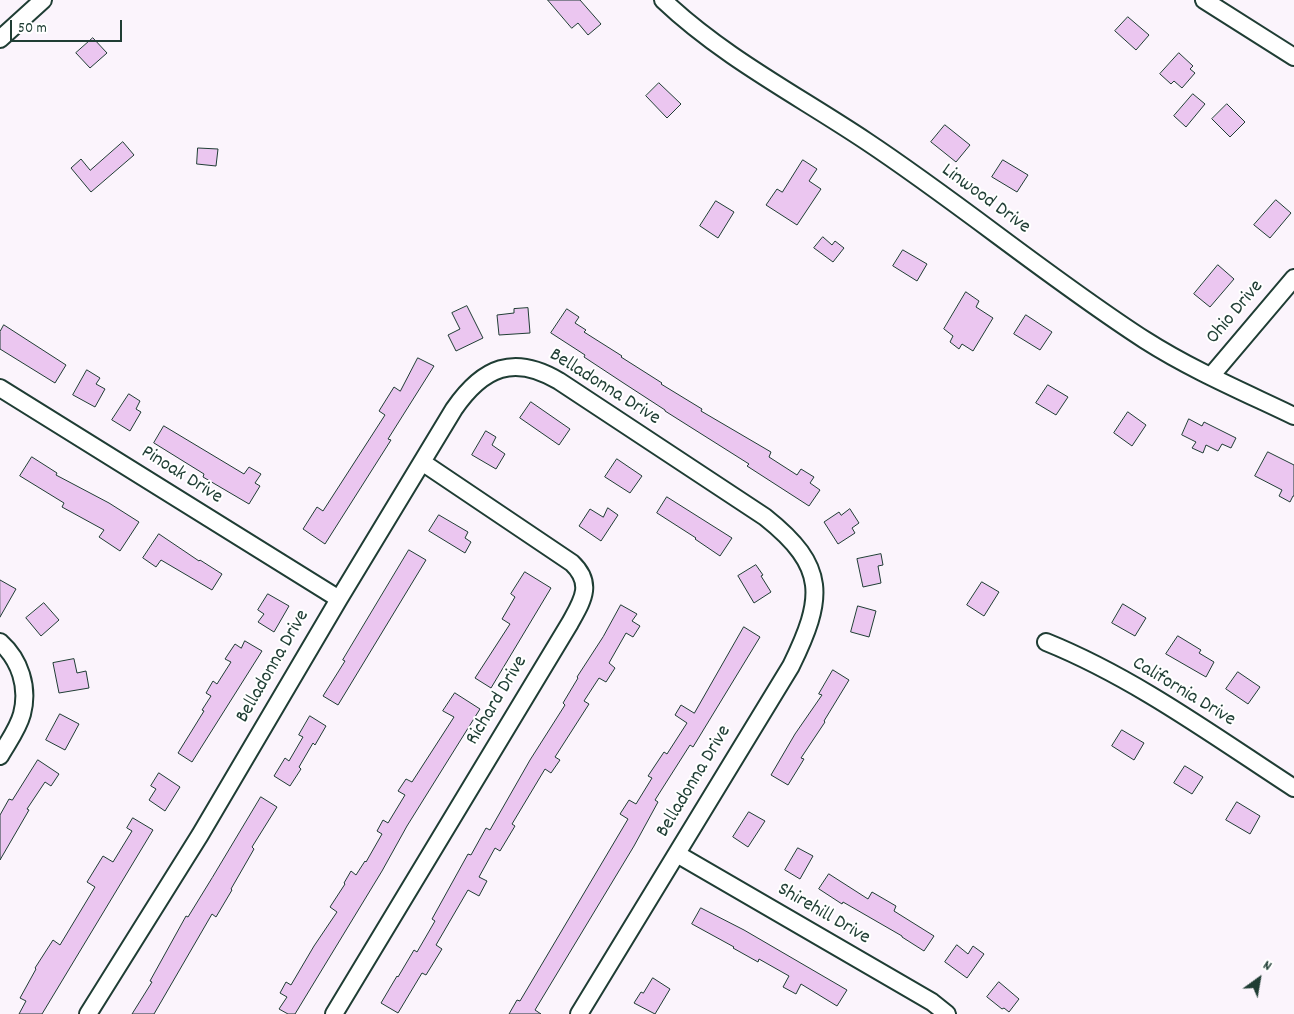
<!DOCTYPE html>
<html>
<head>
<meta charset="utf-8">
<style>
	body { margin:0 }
	#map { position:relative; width:1294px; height:1014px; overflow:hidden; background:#fbf4fc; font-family:Dekko,sans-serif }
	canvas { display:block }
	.north { position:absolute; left:1234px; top:954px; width:50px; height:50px; -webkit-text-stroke:4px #fff; paint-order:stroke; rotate:32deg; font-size:14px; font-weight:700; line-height:20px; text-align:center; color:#1f3d34 }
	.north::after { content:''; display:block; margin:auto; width:18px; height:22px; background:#1f3d34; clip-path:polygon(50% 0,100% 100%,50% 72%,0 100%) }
	.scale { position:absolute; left:10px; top:20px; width:112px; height:22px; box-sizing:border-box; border:2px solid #1f3d34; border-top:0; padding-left:6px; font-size:15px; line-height:18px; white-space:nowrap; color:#1f3d34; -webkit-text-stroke:4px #fff; paint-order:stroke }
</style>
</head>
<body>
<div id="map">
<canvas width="1294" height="1014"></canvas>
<div class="north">N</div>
<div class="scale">50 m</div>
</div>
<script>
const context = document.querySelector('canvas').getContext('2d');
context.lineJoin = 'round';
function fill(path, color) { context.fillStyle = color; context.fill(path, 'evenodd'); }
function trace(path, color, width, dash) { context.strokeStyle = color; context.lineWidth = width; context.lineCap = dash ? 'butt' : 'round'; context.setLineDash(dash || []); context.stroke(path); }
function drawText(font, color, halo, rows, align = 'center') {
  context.font = font + ' Dekko,sans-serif'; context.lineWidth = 4; context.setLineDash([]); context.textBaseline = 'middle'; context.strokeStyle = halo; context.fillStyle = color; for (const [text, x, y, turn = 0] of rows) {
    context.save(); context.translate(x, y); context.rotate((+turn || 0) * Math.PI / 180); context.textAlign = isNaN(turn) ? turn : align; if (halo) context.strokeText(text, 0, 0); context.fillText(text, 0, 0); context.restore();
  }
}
const building = new Path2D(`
	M548,0H580L601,24L588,35L578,23L572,28Z
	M1128,17L1149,35L1136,50L1115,31Z
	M93,38L107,53L90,68L76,53Z
	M1179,53L1193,66L1190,69L1195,73L1182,88L1174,81L1171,84L1160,74Z
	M659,83L681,104L667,118L646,96Z
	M1193,94L1205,104L1186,127L1174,116Z
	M1227,104L1245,122L1230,137L1212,119Z
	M945,125L970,145L956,162L931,142Z
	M123,142L134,155L91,192L71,168L81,159L90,170Z
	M198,148L218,149L216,166L197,164Z
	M803,160L817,169L809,181L821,189L797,225L766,205L777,189L782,192Z
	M1003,160L1028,175L1017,192L992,177Z
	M1276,200L1291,213L1270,238L1254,225Z
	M716,201L734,212L718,238L700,226Z
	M823,237L832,245L835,241L844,248L833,262L814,248Z
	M903,250L927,264L917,281L893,266Z
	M1218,265L1234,279L1210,307L1194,294Z
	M966,292L979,301L976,307L993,318L973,351L962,344L959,349L950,342L953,336L944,329Z
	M467,306L483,338L456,351L448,335L460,329L452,313Z
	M528,308L530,333L499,335L497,315L514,313V309Z
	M567,309L579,317L575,323L586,330L584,332L622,356L621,357L662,383L661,384L702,409L701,411L771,452L769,457L797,475L801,469L814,477L810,483L820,490L809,506L747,466L749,464L665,411V410L625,384L584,357L585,355L551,333Z
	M1026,315L1052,332L1040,350L1014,334Z
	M4,325L66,365L55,383L0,349V332Z
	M418,358L434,366L388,439L391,440L325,544L303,529L317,507L323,511L385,415L379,411L394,387L400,391Z
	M87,370L100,378L96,384L105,389L95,407L73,395Z
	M1048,385L1068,397L1056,415L1036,403Z
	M129,394L140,401L136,409L141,412L130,431L112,420Z
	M531,402L570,429L559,445L520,418Z
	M1128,412L1146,425L1132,446L1114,433Z
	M1189,419L1202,426L1204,422L1236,438L1231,448L1222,444L1218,451L1206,445L1203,453L1192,448L1196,442L1182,435Z
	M164,426L244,474L249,467L261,474L255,483L260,486L249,504L203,477L204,474L154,443Z
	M486,431L496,437L492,445L505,454L496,469L472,455Z
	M1268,452L1294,465V496H1293L1290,502L1279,496L1282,490L1255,476Z
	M32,457L57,473L56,475L109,503L139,522L120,551L99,537L104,530L62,507L64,503L20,476Z
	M617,459L642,476L630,493L605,477Z
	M667,497L732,538L720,556L695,539L696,538L657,513Z
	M608,508L618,515L601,541L579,526L590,509L603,517Z
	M850,509L859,523L852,528L855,533L838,544L824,522L839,512L841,515Z
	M439,515L468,532L465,538L471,542L465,553L429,531Z
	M159,534L199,561L200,560L222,574L212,590L161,560L156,567L143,558Z
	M409,550L426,560L338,705L323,696L345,661L343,660Z
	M881,554L883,565L878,566L881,583L863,587L857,559Z
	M756,565L763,575L761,576L771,592L754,603L738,576Z
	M525,572L551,588L491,688L475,678L510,624L502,619L515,597L511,594Z
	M0,580L16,589L0,617Z
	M982,582L999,592L984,616L967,605Z
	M268,594L289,606L274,632L258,622L264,614L258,610Z
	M44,603L59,620L41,636L26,618Z
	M1123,604L1146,618L1135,636L1112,623Z
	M621,605L637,614L632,621L640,626L633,637L626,633L609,663L615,668L606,682L599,678L584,701L589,704L555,757L560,760L551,773L545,769L512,824L515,826L500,851L495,848L479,877L487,881L479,896L468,890L436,945L442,949L426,975L422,973L398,1013L381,1003L397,976L398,977L414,950L417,952L435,921L432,919L468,854L471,855L486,828L490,830L530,760L565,705L563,703L578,678L577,677L603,637Z
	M858,606L876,611L869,637L851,632Z
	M744,627L760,637L693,747L690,745L655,800L658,802L634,846L535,1010L541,1014H509L517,1000L520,1001L628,819L620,814L629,800L636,804L652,778L648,776L664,752L667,754L687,723L675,715L681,705L694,713Z
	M1178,636L1201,650L1199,653L1214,662L1206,677L1166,654Z
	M245,641L262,651L192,762L178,753L204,711L202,710L211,696L206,693L213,681L217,684L231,662L225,659L235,644L241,648Z
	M74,659L77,673L86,671L89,688L59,693L53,663Z
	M833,670L849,680L824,721L825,722L801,758L804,759L788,785L771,775L795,734L822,695L819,694Z
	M1238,672L1260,687L1248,704L1226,689Z
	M455,693L480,709L407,826L382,871L295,1014H288L279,1009L287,997L280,993L286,982L291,985L314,946L337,912L330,907L345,884L344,883L351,871L356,875L365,861L366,862L382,834L377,831L383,820L388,823L405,795L398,791L406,779L412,782L454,717L443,711Z
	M60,714L79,724L65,750L46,740Z
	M310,716L326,726L315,745L313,743L299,767L301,769L290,786L274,776L285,758L289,761L303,737L299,735Z
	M1122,730L1144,743L1134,760L1112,746Z
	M38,760L59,774L51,786L45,782L27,809L29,810L0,860V815L9,799L12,800Z
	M1185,766L1203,777L1192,794L1174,783Z
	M159,773L180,787L165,811L149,800L156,789L151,786Z
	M261,797L277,807L252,847L254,849L231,889L232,890L216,917L212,914L154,1014H132L152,982L150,981L186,916L188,917L212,878Z
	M1237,802L1260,816L1250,834L1226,820Z
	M749,812L765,821L748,847L733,837Z
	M133,818L153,830L42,1014H19L26,1001L20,998L36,969L35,968L53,940L60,945L95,887L87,882L103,856L113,862L132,831L127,828Z
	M798,848L813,856L800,879L785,870Z
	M829,874L868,899L872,892L896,906L894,911L934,936L924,951L902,937V936L843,902L842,904L819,889Z
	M701,908L744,930L847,990L837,1006L801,984L796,994L783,987L789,976L759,959L758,962L733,948L734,947L692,924Z
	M957,945L968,954L973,946L984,954L967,978L945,962Z
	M653,978L670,989L655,1014L634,1003L641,992L643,993Z
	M999,982L1019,999L1009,1012L1004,1008L1002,1009L987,997Z`);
fill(building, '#ebc6f0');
trace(building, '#1f3d34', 1);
const minor = new Path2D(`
	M663,0C723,57 797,95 866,141C961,204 1049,278 1145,340C1192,370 1244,392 1294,416
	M1204,0L1294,57
	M0,39L43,0
	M1211,376L1294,278
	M0,388L339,599
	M0,642C20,660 29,687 22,714C18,729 8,742 0,756
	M1046,642C1135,678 1214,736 1294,788
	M677,854L932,1002L947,1014
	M88,1014L200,835L339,599L454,409C483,367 514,354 559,381L765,517C828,567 824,598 791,666L579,1014
	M334,1014L570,623C582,601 594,584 572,563L422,462`);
trace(minor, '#1f3d34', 20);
trace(minor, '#fff', 16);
drawText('20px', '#1f3d34', '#fff', [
	["Linwood Drive",985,200,36],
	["Ohio Drive",1236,313,-50],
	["Belladonna Drive",604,388,32],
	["Pinoak Drive",181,476,32],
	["Belladonna Drive",274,667,-60],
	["California Drive",1183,693,31],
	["Richard Drive",498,701,-59],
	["Belladonna Drive",695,782,-59],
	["Shirehill Drive",823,915,30]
]);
</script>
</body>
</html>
